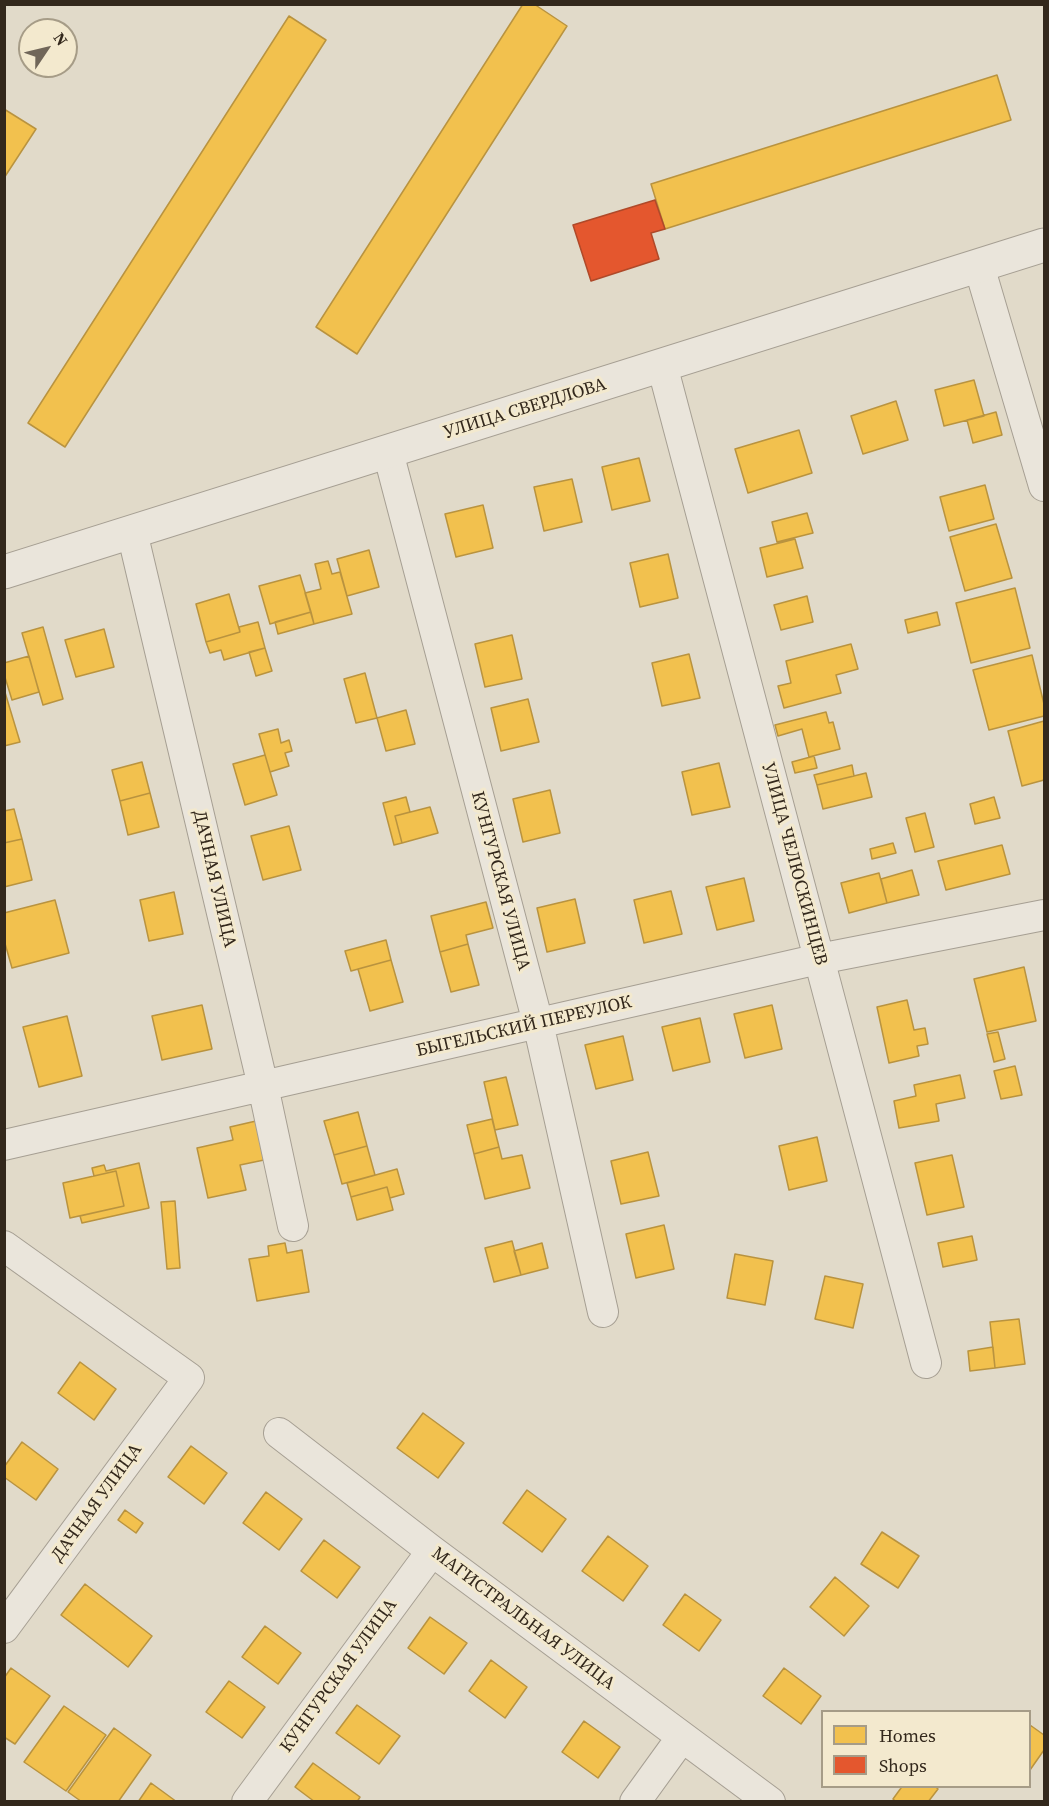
<!DOCTYPE html>
<html>
<head>
<meta charset="utf-8">
<style>
	body { margin:0 }
	#map { position:relative; width:1049px; height:1806px; overflow:hidden; background:#e1dac9; font-family:"Source Serif 4",serif }
	canvas { display:block }
	.frame { position:absolute; inset:0; border:6px solid #33281c; pointer-events:none }
	.legend { position:absolute; left:821px; top:1710px; width:210px; height:78px; box-sizing:border-box; background:#f3e9ce; border:2px solid #a69c87; margin:0; padding:8px 10px; list-style:none; font-size:18px; color:#33281c }
	.legend li { display:flex; align-items:center; gap:12px; height:30px }
	.legend b { width:30px; border:2px solid #a69c87 }
	.north { position:absolute; left:18px; top:18px; width:60px; height:60px; box-sizing:border-box; background:#f3e9ce; border:2px solid #a69c87; border-radius:50%; rotate:55deg; font-size:16px; font-weight:700; line-height:24px; text-align:center; color:#33281c }
	.north::after { content:''; display:block; margin:auto; width:21px; height:27px; background:#706659; clip-path:polygon(50% 0,100% 100%,50% 72%,0 100%) }
</style>
</head>
<body>
<div id="map">
<canvas width="1049" height="1806"></canvas>
<div class="frame"></div>
<ul class="legend">
<li><b style="height:16px;background:#f2c14e"></b>Homes</li>
<li><b style="height:16px;background:#e4572e"></b>Shops</li>
</ul>
<div class="north">N</div>
</div>
<script>
const context = document.querySelector('canvas').getContext('2d');
context.lineJoin = 'round';
function fill(path, color) { context.fillStyle = color; context.fill(path, 'evenodd'); }
function trace(path, color, width, dash) { context.strokeStyle = color; context.lineWidth = width; context.lineCap = dash ? 'butt' : 'round'; context.setLineDash(dash || []); context.stroke(path); }
function drawText(font, color, halo, rows, align = 'center') {
  context.font = font + ' "Source Serif 4",serif'; context.lineWidth = 6; context.setLineDash([]); context.textBaseline = 'middle'; context.strokeStyle = halo; context.fillStyle = color; for (const [text, x, y, turn = 0] of rows) {
    context.save(); context.translate(x, y); context.rotate((+turn || 0) * Math.PI / 180); context.textAlign = isNaN(turn) ? turn : align; if (halo) context.strokeText(text, 0, 0); context.fillText(text, 0, 0); context.restore();
  }
}
const homes = new Path2D(`
	M523,4H534L567,26L357,354L316,327Z
	M289,16L326,40L65,447L28,423Z
	M997,75L1011,120L665,229L651,184Z
	M4,109L36,129L4,178Z
	M974,380L984,416L944,426L935,390Z
	M896,401L908,440L863,454L851,416Z
	M996,412L1002,435L973,443L967,420Z
	M799,430L812,473L748,493L735,449Z
	M639,458L650,501L612,510L602,467Z
	M572,479L582,522L544,531L534,487Z
	M985,485L994,519L949,531L940,497Z
	M483,505L493,548L456,557L445,514Z
	M807,513L813,533L777,542L772,522Z
	M996,524L1012,578L965,591L950,537Z
	M795,539L803,568L767,577L760,548Z
	M369,550L379,587L347,596L337,559Z
	M668,554L678,598L640,607L630,563Z
	M328,561L332,574L340,572L352,614L314,624L305,593L321,589L315,564Z
	M300,575L311,612L270,624L259,586Z
	M1015,588L1030,648L971,663L956,603Z
	M229,594L240,632L206,642L196,604Z
	M807,596L813,622L781,630L774,605Z
	M311,612L314,624L278,634L275,622Z
	M937,612L940,625L908,633L905,620Z
	M258,622L265,648L224,660L221,650L210,653L206,642L240,632L239,627Z
	M43,627L63,699L43,705L22,633Z
	M104,629L114,667L76,677L65,640Z
	M512,635L522,679L485,687L475,644Z
	M851,644L858,669L836,675L841,693L784,708L778,686L791,683L786,661Z
	M265,648L272,671L256,676L249,652Z
	M689,654L700,698L662,706L652,663Z
	M1032,655L1044,704V716L989,730L973,670Z
	M29,656L39,692L12,700L4,674V663Z
	M365,673L377,718L356,723L344,679Z
	M4,689L20,742L4,746Z
	M528,699L539,742L501,751L491,708Z
	M406,710L415,744L386,751L377,718Z
	M826,712L829,723L833,722L840,749L809,757L802,729L778,736L775,725Z
	M1044,721V780L1022,786L1008,731Z
	M278,729L281,743L289,740L292,751L285,753L289,766L270,772L259,734Z
	M265,755L277,795L245,805L233,764Z
	M814,756L817,768L795,773L792,762Z
	M142,762L150,793L120,801L112,770Z
	M719,763L730,807L692,815L682,772Z
	M852,765L854,776L817,785L814,775Z
	M866,773L872,797L823,809L817,785Z
	M550,790L560,833L523,842L513,799Z
	M150,793L159,827L128,835L120,801Z
	M406,797L410,812L395,816L402,843L394,845L383,803Z
	M994,797L1000,818L975,824L970,804Z
	M430,807L438,833L402,843L395,816Z
	M14,809L22,839L4,843V811Z
	M925,813L934,847L915,852L906,818Z
	M289,826L301,870L263,880L251,836Z
	M22,839L32,880L4,887V843Z
	M893,843L896,853L872,859L870,849Z
	M1002,845L1010,874L946,890L938,861Z
	M912,870L919,895L887,903L881,879Z
	M879,873L887,903L849,913L841,883Z
	M744,878L754,921L717,930L706,887Z
	M671,891L682,934L644,943L634,900Z
	M174,892L183,934L149,941L140,900Z
	M575,899L585,943L547,952L537,908Z
	M55,900L69,953L12,968L4,940V913Z
	M486,902L493,928L466,935L468,944L440,952L431,916Z
	M386,940L391,960L351,971L345,951Z
	M468,944L479,985L451,992L440,952Z
	M391,960L403,1002L370,1011L358,969Z
	M1024,967L1036,1021L987,1032L974,979Z
	M907,1000L914,1030L925,1028L928,1044L917,1046L919,1056L889,1063L877,1007Z
	M202,1005L212,1049L162,1060L152,1016Z
	M772,1005L782,1049L745,1058L734,1014Z
	M67,1016L82,1076L39,1087L23,1027Z
	M700,1018L710,1062L673,1071L662,1027Z
	M998,1032L1005,1059L994,1062L987,1034Z
	M623,1036L633,1080L596,1089L585,1045Z
	M1015,1066L1022,1095L1001,1099L994,1071Z
	M960,1075L965,1098L936,1104L939,1121L899,1128L894,1101L916,1096L914,1085Z
	M506,1077L518,1125L495,1130L484,1082Z
	M358,1112L367,1146L334,1155L324,1121Z
	M492,1119L499,1147L474,1154L467,1125Z
	M256,1121L264,1160L240,1165L246,1190L208,1198L197,1148L233,1140L230,1127Z
	M817,1137L827,1181L789,1190L779,1146Z
	M367,1146L375,1175L342,1184L334,1155Z
	M499,1147L502,1159L522,1155L530,1188L485,1199L474,1154Z
	M648,1152L659,1196L621,1204L611,1161Z
	M952,1155L964,1207L927,1215L915,1163Z
	M139,1163L149,1208L82,1223L80,1216L124,1206L116,1171L94,1176L92,1168L104,1165L106,1171Z
	M397,1169L404,1194L390,1198L387,1187L351,1197L347,1183Z
	M116,1171L124,1206L70,1218L63,1183Z
	M387,1187L393,1210L357,1220L351,1197Z
	M175,1201L180,1268L167,1269L161,1202Z
	M664,1225L674,1269L636,1278L626,1234Z
	M972,1236L977,1260L943,1267L938,1243Z
	M512,1241L521,1275L494,1282L485,1248Z
	M285,1243L287,1253L302,1250L309,1292L257,1301L249,1259L269,1256L268,1246Z
	M542,1243L548,1268L521,1275L514,1251Z
	M735,1254L773,1261L765,1305L727,1298Z
	M825,1276L863,1284L853,1328L815,1319Z
	M1019,1319L1025,1364L995,1368L990,1322Z
	M993,1347L995,1368L970,1371L968,1351Z
	M80,1362L116,1389L94,1420L58,1393Z
	M423,1413L464,1443L438,1478L397,1448Z
	M22,1442L58,1469L36,1500L4,1477V1467Z
	M191,1446L227,1473L204,1504L168,1477Z
	M527,1490L566,1519L542,1552L503,1523Z
	M266,1492L302,1519L279,1550L243,1523Z
	M125,1510L143,1523L136,1533L118,1520Z
	M882,1532L919,1556L898,1588L861,1564Z
	M608,1536L648,1566L623,1601L582,1571Z
	M324,1540L360,1567L337,1598L301,1571Z
	M835,1577L869,1606L844,1636L810,1607Z
	M85,1584L152,1636L128,1667L61,1615Z
	M685,1594L721,1620L699,1651L663,1625Z
	M430,1617L467,1643L444,1674L408,1648Z
	M265,1626L301,1653L278,1684L242,1657Z
	M491,1660L527,1687L505,1718L469,1691Z
	M11,1668L50,1696L15,1744L4,1737V1678Z
	M784,1668L821,1696L801,1724L763,1696Z
	M229,1681L265,1707L242,1738L206,1712Z
	M357,1705L400,1736L379,1764L336,1733Z
	M64,1706L106,1735L66,1791L24,1762Z
	M584,1721L620,1747L598,1778L562,1752Z
	M1030,1725L1044,1735V1750L1030,1770Z
	M114,1728L151,1755L118,1802H82L68,1792Z
	M313,1763L360,1797L357,1802H315L295,1787Z
	M151,1783L177,1802H138Z
	M899,1786H935L938,1789L928,1802H896L893,1799L901,1788Z`);
fill(homes, '#f2c14e');
trace(homes, '#b9933f', 1.5);
const shops = new Path2D(`
	M655,200L665,229L651,233L659,259L591,281L573,225Z`);
fill(shops, '#e4572e');
trace(shops, '#af4929', 1.5);
const minor = new Path2D(`
	M979,266L1044,486
	M662,365L926,1363
	M388,452L538,1023L603,1312
	M132,532L263,1086L293,1226
	M4,1145L819,959L1044,915
	M4,1246L189,1378L4,1628
	M279,1433L432,1551L770,1802
	M247,1802L432,1551
	M635,1802L682,1737`);
const tertiary = new Path2D(`
	M4,572L1044,245`);
trace(minor, '#a69f93', 32);
trace(tertiary, '#a69f93', 35);
trace(minor, '#eae5db', 30);
trace(tertiary, '#eae5db', 33);
drawText('18px', '#33281c', '#f3e9ce', [
	["УЛИЦА СВЕРДЛОВА",525,409,-17],
	["УЛИЦА ЧЕЛЮСКИНЦЕВ",794,864,75],
	["ДАЧНАЯ УЛИЦА",214,879,77],
	["КУНГУРСКАЯ УЛИЦА",500,881,75],
	["БЫГЕЛЬСКИЙ ПЕРЕУЛОК",524,1027,-13],
	["ДАЧНАЯ УЛИЦА",97,1503,-54],
	["МАГИСТРАЛЬНАЯ УЛИЦА",523,1619,37],
	["КУНГУРСКАЯ УЛИЦА",339,1676,-54]
]);
</script>
</body>
</html>
